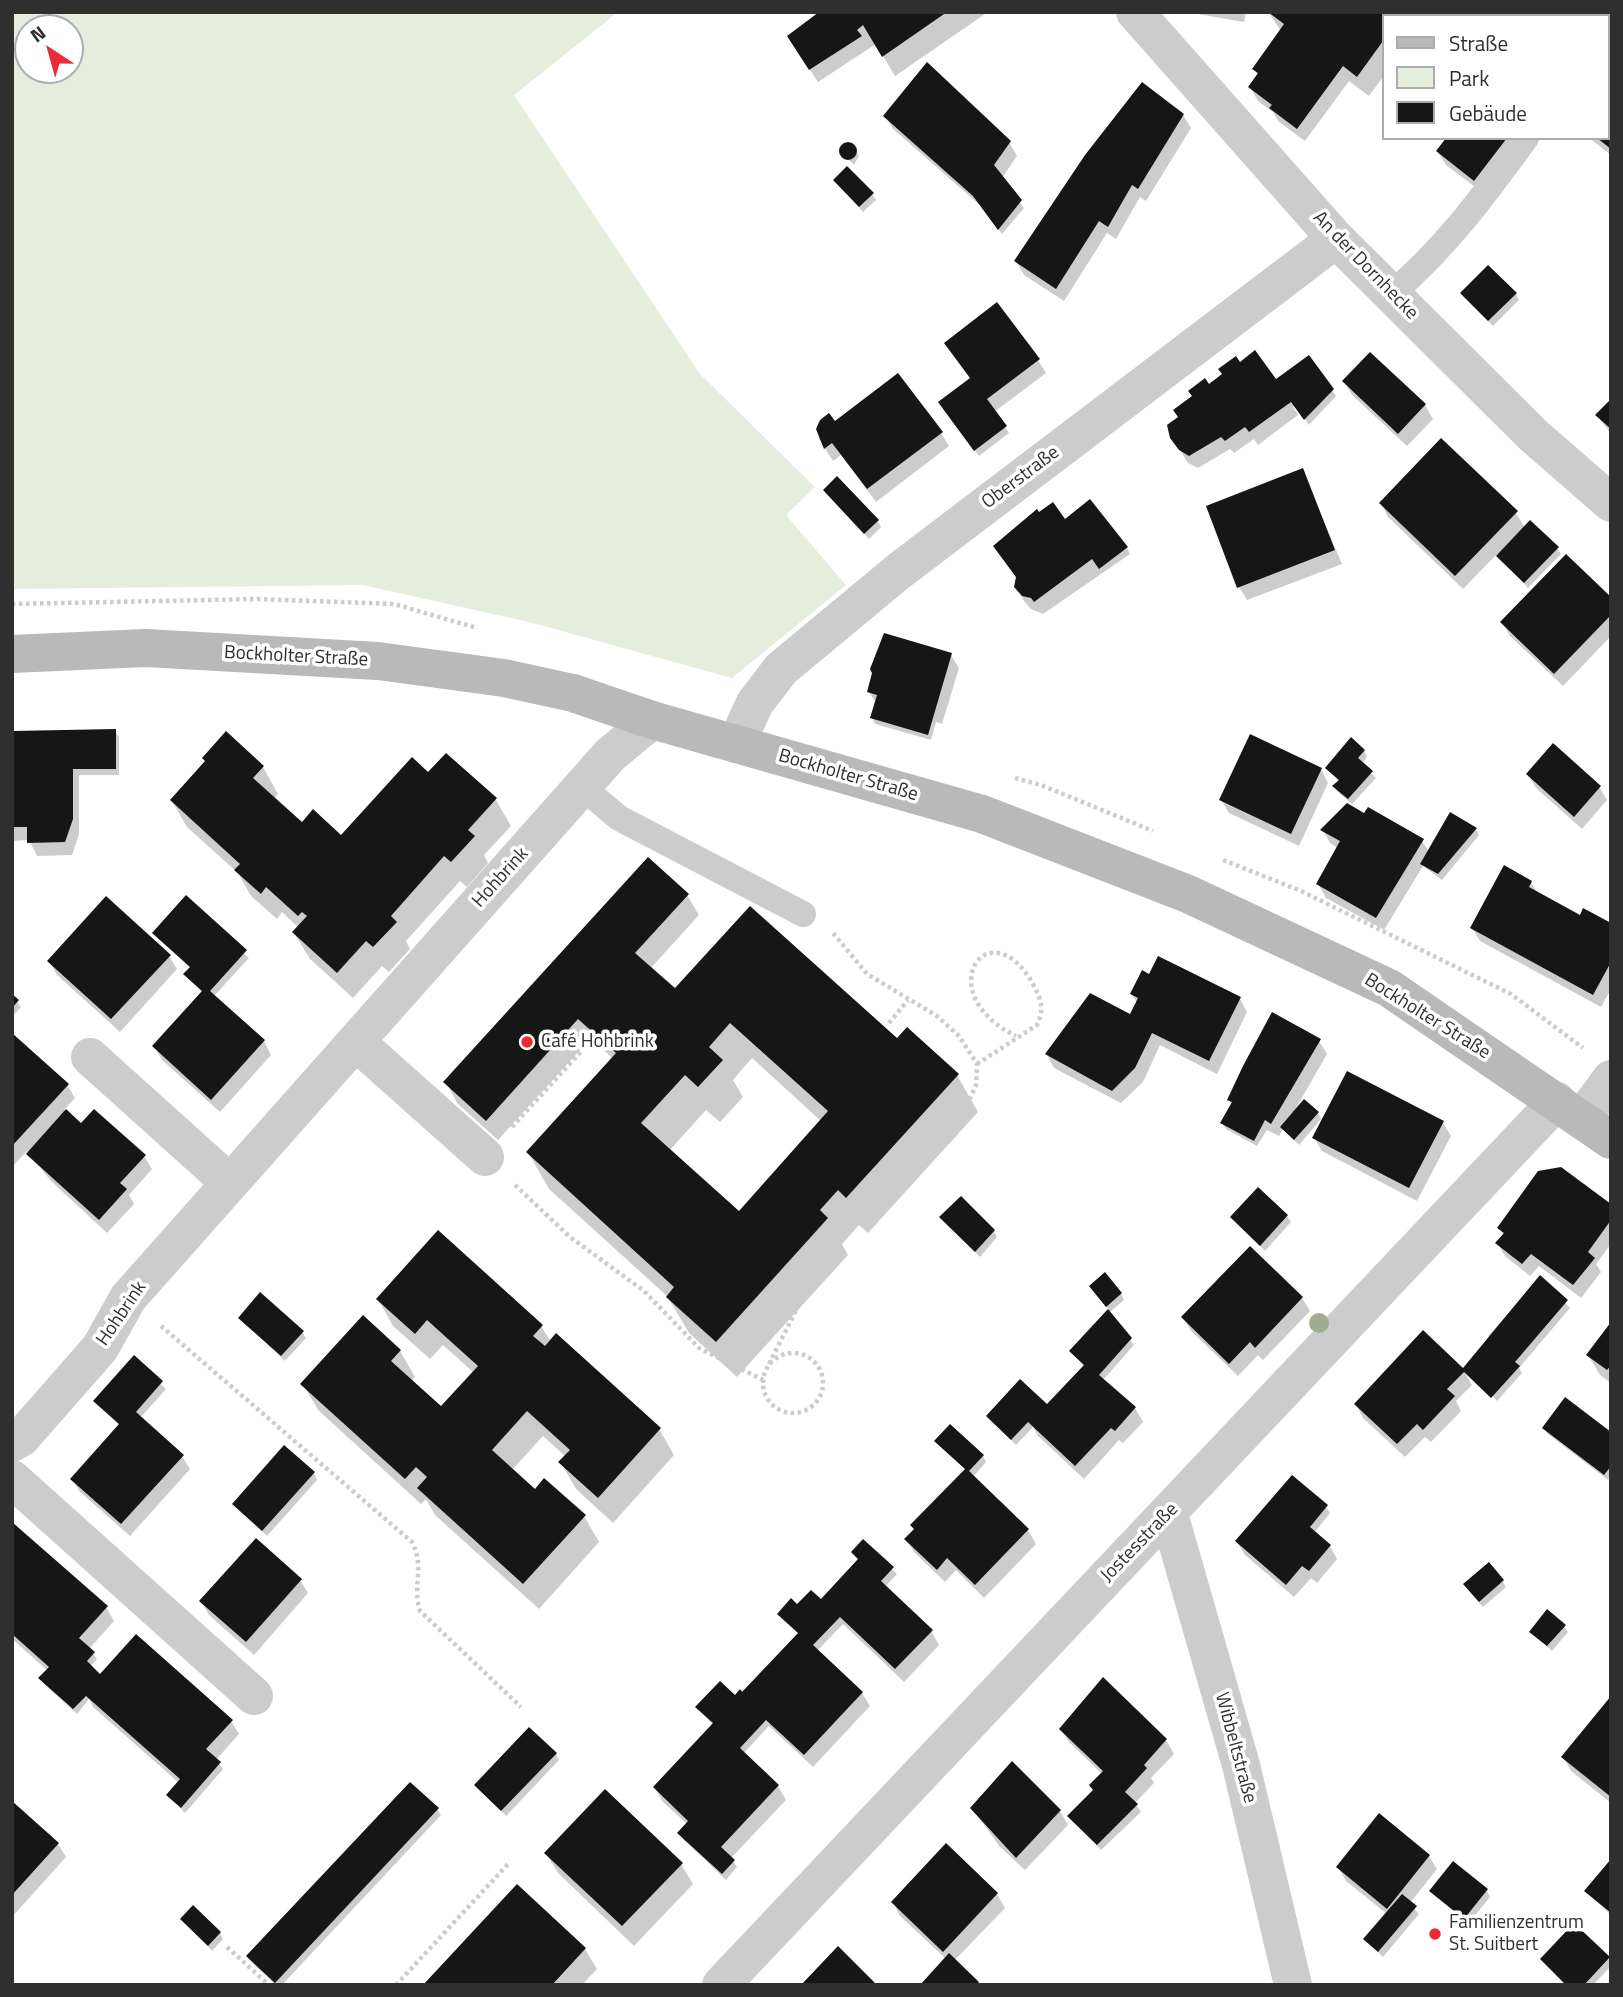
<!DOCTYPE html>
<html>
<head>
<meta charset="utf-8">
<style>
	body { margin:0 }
	#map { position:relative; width:1623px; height:1997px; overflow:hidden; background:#fff; font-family:"Titillium Web",sans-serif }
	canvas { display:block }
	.frame { position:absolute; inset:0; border:14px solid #2f2f2f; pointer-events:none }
	.legend { position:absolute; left:1382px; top:14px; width:228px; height:126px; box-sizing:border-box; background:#fff; border:2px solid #acacac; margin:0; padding:9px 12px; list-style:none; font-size:21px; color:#2f2f2f }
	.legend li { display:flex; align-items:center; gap:14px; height:35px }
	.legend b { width:35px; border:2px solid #acacac }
	.north { position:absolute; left:14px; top:14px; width:70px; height:70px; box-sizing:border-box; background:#fff; border:2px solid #acacac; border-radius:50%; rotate:324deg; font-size:19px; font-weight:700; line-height:28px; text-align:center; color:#2f2f2f }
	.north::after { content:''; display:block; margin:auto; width:24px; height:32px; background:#eb2b37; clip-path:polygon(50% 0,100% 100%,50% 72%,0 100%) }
</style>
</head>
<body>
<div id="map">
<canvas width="1623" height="1997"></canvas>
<div class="frame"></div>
<ul class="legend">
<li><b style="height:9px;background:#b9b9b9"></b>Straße</li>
<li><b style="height:19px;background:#e5eddc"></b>Park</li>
<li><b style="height:19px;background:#161616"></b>Gebäude</li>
</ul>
<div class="north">N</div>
</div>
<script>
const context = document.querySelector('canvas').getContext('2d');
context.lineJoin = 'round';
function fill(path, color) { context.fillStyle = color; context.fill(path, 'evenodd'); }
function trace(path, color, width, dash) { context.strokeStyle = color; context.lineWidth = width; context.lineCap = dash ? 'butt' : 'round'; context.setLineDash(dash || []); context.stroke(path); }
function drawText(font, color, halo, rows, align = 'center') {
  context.font = font + ' "Titillium Web",sans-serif'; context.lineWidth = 7; context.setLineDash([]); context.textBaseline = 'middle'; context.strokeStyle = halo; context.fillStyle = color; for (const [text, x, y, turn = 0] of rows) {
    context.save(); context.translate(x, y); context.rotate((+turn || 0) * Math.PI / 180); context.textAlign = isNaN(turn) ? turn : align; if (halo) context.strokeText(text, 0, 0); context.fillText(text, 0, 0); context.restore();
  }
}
fill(new Path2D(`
	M12,12H618L514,95L700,374L815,487L786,515L846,585L732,678L529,622L363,585L12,589ZM28,28H70V70H28Z`), '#e5eddc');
fill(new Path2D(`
	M822,12H988L895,76L876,44L818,82L797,50Z
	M1186,12H1246L1244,22Z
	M1268,12H1384L1383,77L1369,96L1349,81L1305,141L1279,122L1273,112L1258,101L1250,87L1258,76L1254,69L1281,31Z
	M1611,58V155L1589,138H1607Z
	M1183,115L1191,128L1146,201L1140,197L1116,239L1107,233L1064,301L1024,275L1016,261Z
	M885,116L1009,142L1017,156L1002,178L1024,208L1002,234L982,207L893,129Z
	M1448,138H1515L1483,193L1446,165L1438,152Z
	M846,143L852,144L859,156L854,165L841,152Z
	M835,180L872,194L876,200L863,212Z
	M1462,294H1516L1519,300L1493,326Z
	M946,344L1038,360L1046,373L994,412L1009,433L979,456L943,409L971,379Z
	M1370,354L1425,405L1433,419L1407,446L1352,395L1344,381Z
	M1239,364L1276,381L1332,390L1336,396L1309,425L1296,406L1293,407L1298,415L1258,445L1254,439L1234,453L1230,449L1198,468L1188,463L1172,437L1209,386Z
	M1611,401V434L1597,415Z
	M835,424L941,433L949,446L876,502L841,455L833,461L819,439L818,429Z
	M1302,470L1342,564L1247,600L1239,587Z
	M825,491L878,521L881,527L869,539Z
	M1381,503L1516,513L1525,528L1557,548L1561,554L1528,588L1497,554L1463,589L1388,517Z
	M1036,512L1127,548L1130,554L1043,614L1031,609L1024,601L1016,586L1017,579L995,547Z
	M1611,599V636L1563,686L1510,636L1503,623Z
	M951,655L959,668L942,724L936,722L931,740L875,724L872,718L876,703L869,692Z
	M115,731L119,737V775H79V834L72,855L37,856L29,840L12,841V732Z
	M226,734L263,767L278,794L273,799L302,824L342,838L429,775L447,755L496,800L511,826L484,855L488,863L467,887L460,881L406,941L410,949L389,972L382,966L353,998L310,959L294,933L299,928L282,912L277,919L251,896L238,873L187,827L172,801L206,762Z
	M1364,751L1367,757L1362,764L1376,778L1352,804L1338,792L1335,786L1339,782L1327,769Z
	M1321,769L1328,783L1299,846L1229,813L1221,800Z
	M1528,775L1599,787L1607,800L1582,829L1536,788Z
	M1476,829L1479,835L1442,880L1423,866L1384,930L1326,898L1318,884L1338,848L1330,843L1323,830L1422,841L1429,852Z
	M1531,882L1538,894L1581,918L1611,925V989L1601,1007L1480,941L1472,928Z
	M687,895L699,915L650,969L673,989L957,1075L978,1112L868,1233L859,1225L842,1244L848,1255L737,1377L689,1333L667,1296L549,1189L528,1152L613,1059L591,1038L498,1140L457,1103L446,1082ZM752,1058L821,1121L739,1213L669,1151L706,1110L720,1122L743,1097L733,1080Z
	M186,898L249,958L214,996L264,1041L271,1055L220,1112L162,1060L154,1046L203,993L185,975L191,969L155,933Z
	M169,956L177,969L120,1032L57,975L49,961Z
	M1132,994L1240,999L1247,1012L1217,1074L1160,1045L1143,1082L1121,1103L1054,1068L1047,1055L1131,1016L1137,1003Z
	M12,996L21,1007L12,1017Z
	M12,1035L67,1085L75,1098L64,1110L81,1126L144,1156L152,1169L129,1195L134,1204L107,1233L51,1181L27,1151L12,1167Z
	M1319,1041L1327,1054L1295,1110L1318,1113L1321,1119L1299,1145L1283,1129L1279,1136L1267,1130L1257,1146L1226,1129L1222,1123L1232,1105L1229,1100Z
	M1443,1123L1451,1136L1417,1201L1322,1151L1314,1138Z
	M1611,1206V1244L1596,1264L1601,1272L1581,1298L1539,1266L1530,1276L1505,1256L1497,1243L1504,1236L1499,1228Z
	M1287,1216L1291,1222L1265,1251L1232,1218Z
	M942,1218L994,1231L997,1237L980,1257Z
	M1540,1278L1570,1308L1519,1368L1522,1373L1497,1401L1468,1371L1491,1340L1488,1336Z
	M1094,1292L1121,1294L1124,1300L1109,1313L1134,1345L1103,1380L1135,1408L1143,1422L1123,1443L1119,1440L1084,1479L1038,1436L1033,1427L1016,1445L988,1417L1046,1406L1084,1366L1071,1351L1109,1310Z
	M1302,1298L1310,1311L1263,1360L1258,1355L1238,1376L1191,1331L1183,1317Z
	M378,1299L541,1326L551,1342L659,1429L674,1455L613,1523L576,1489L561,1463L566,1457L543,1436L512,1470L535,1492L584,1516L599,1542L539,1609L435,1515L426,1499L421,1504L318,1410L303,1384L400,1351L415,1377L411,1381L441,1408L474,1373L443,1345L430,1359L393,1326Z
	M240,1318L302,1332L306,1338L285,1361Z
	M1611,1325V1383L1600,1375L1588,1355Z
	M134,1358L166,1389L140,1418L182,1456L190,1469L130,1536L80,1492L72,1479L120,1426L95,1401Z
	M1464,1371L1472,1385L1456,1401L1461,1411L1431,1442L1425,1437L1405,1457L1363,1418L1356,1404Z
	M1544,1428L1611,1434V1476L1608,1480L1548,1434Z
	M936,1441L983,1456L986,1462L973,1477L1028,1530L1036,1544L984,1598L956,1570L945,1582L914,1552L906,1539L915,1530L912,1526L966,1470Z
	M314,1473L317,1480L267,1536L234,1504Z
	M1326,1507L1330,1513L1314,1533L1330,1546L1337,1559L1317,1583L1311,1578L1294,1597L1245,1555L1237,1542Z
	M12,1525L106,1607L114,1621L89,1649L97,1659L90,1667L99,1675L231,1721L239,1734L216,1760L223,1769L185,1813L168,1795L179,1783L93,1707L89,1699L77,1714L44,1684L40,1678L48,1671L12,1639Z
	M863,1541L897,1574L885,1587L931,1631L939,1645L904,1682L843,1624L817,1651L862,1693L870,1706L813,1767L769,1726L743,1754L778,1786L786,1800L731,1858L737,1867L726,1880L683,1839L679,1833L687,1824L662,1801L655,1788L713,1725L697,1707L735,1697L743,1689L745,1692L799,1634L779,1614L797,1606L827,1608L859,1561L853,1553Z
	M300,1580L308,1593L254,1655L209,1615L201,1601Z
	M1502,1581L1506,1587L1483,1607L1469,1591Z
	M1564,1626L1568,1632L1552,1651L1531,1632Z
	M1611,1699V1803L1571,1771L1563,1757Z
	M1061,1729L1166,1740L1174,1754L1151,1778L1154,1783L1135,1803L1141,1812L1101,1850L1069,1817L1094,1791L1102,1774L1069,1742Z
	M556,1754L559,1760L506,1816L476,1785Z
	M1013,1764L1060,1811L1068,1825L1025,1870L1000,1847L972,1808Z
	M12,1803L58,1844L66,1857L12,1917Z
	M437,1809L441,1815L282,1985H276L252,1963L248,1957Z
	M946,1846L997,1894L1005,1908L954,1961L978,1985H922L946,1959L900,1916L893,1902Z
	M546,1853L681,1864L693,1884L634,1946L558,1873Z
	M1429,1856L1437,1869L1410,1903L1419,1914L1383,1957L1365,1939L1387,1914L1346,1881L1338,1867Z
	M1611,1862V1915L1586,1891Z
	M1486,1890L1490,1897L1468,1924L1431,1891Z
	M182,1919L220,1933L223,1939L212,1951Z
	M585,1949L597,1969L582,1985H425Z
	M1608,1958L1611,1966L1593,1985H1565L1542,1959Z`), '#0003');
fill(new Path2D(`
	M819,12H947L882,57L863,25L857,30L862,36L809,70L787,36Z
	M1268,12H1387L1392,16H1383V41L1357,77L1343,66L1297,129L1269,108L1272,105L1248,87L1258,73L1252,69L1284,24Z
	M1611,55V149L1597,138H1607V60Z
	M927,62L1011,141L994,165L1022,200L998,230L973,196L883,116Z
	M1142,82L1184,114L1138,189L1132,185L1108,227L1099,221L1056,289L1014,261L1085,155Z
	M1446,138H1507L1474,181L1436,151Z
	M839 151a9 9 0 1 1 18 0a9 9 0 1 1-18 0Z
	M847,166L874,193L859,207L833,180Z
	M1488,265L1517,293L1488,321L1460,293Z
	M997,302L1040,359L987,399L1007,426L974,451L938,402L970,378L944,343Z
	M1255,350L1276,379L1309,355L1334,389L1304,420L1291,402L1249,432L1245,427L1225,441L1221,437L1189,456L1179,450L1170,438L1167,425L1178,417L1173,410L1192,396L1188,391L1205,378L1209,384L1222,374L1218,369L1236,356L1240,362Z
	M1370,352L1426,404L1398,434L1342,381Z
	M898,373L943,432L867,489L832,443L824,449L816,429L820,420L829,413L835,421Z
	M1611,399V429L1595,415Z
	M1441,438L1518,511L1455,576L1379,503Z
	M1303,468L1335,550L1237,588L1206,506Z
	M837,476L879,520L864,534L823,490Z
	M1090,499L1128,547L1099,569L1092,559L1034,602L1031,598L1022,596L1014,587L1016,577L993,546L1037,509L1039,512L1053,502L1065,519Z
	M1530,520L1559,547L1524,583L1496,556Z
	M1566,554L1611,597V615L1554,674L1500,622Z
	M884,633L952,653L928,735L870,718L877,695L867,692L872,673L870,669Z
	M116,729V769H73V819L65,842L27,843V827H12V731Z
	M226,731L264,766L253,778L302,822L313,809L341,835L412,757L428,772L446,753L497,798L468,830L475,836L451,862L444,856L391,916L397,922L373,947L366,941L337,973L292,932L307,916L302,912L298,916L266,887L261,894L234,870L240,864L170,800L205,761L202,758Z
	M1250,734L1322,768L1291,834L1219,800Z
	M1351,737L1365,750L1358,758L1373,771L1348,799L1332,786L1339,780L1325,768Z
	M1553,743L1601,786L1574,817L1526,774Z
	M1347,803L1364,813L1368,807L1424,839L1376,918L1316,884L1340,841L1320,830Z
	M1450,812L1477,828L1438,874L1420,864Z
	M648,857L689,894L635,953L675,988L750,906L897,1038L907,1027L959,1074L846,1198L838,1190L820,1210L828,1218L716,1342L666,1297L674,1287L526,1152L616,1053L578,1019L486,1121L443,1082ZM730,1023L828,1111L739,1211L641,1123L685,1075L698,1087L723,1060L709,1047Z
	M1504,865L1532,881L1529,887L1580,915L1583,908L1611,923V962L1593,995L1470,928Z
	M186,895L247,950L210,991L265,1040L211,1100L152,1046L202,991L183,974L190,967L152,933Z
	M106,896L171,955L111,1019L47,961Z
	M1158,956L1241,997L1209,1061L1152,1033L1135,1068L1112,1091L1045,1054L1090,993L1130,1014L1138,998L1130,994L1142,970L1149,974Z
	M12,994L19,1000L12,1008Z
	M1272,1012L1321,1039L1271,1124L1265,1120L1254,1141L1220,1123L1232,1102L1227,1100L1243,1066Z
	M12,1033L69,1084L12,1146Z
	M1347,1071L1444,1121L1409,1188L1312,1138Z
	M1304,1099L1319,1112L1294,1140L1280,1127Z
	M66,1109L81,1123L94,1109L146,1155L120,1183L127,1189L99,1220L26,1154Z
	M1561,1167L1611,1204V1220L1588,1252L1595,1258L1573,1285L1531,1254L1522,1264L1495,1243L1504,1233L1497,1228L1538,1171Z
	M1258,1187L1288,1215L1260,1246L1230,1217Z
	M961,1196L995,1230L975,1252L939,1217Z
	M438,1230L543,1325L533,1336L545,1346L556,1333L661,1428L598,1498L558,1462L570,1450L527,1411L492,1450L535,1489L544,1478L586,1515L523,1584L417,1488L427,1477L416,1467L405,1479L300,1384L363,1315L401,1350L391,1361L441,1406L478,1366L427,1320L415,1334L376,1299Z
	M1250,1246L1303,1297L1255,1348L1250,1342L1229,1364L1181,1317Z
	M1105,1272L1122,1293L1106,1307L1089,1286Z
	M1540,1275L1568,1300L1515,1362L1520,1366L1491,1398L1464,1372L1447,1389L1455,1396L1423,1430L1417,1424L1397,1444L1354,1404L1423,1330L1463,1368Z
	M260,1292L304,1331L281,1356L238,1318Z
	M1108,1309L1132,1338L1099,1375L1136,1407L1115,1431L1111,1428L1075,1466L1028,1422L1011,1440L986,1416L1020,1379L1047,1404L1084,1365L1069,1351Z
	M1611,1322V1365L1607,1370L1586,1355Z
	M134,1355L163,1381L136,1412L184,1455L121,1524L70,1479L119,1424L93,1401Z
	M1565,1397L1611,1432V1466L1604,1475L1542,1428Z
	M950,1424L984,1455L969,1471L1029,1529L975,1585L947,1558L937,1570L904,1539L914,1529L910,1525L965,1469L934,1441Z
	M284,1445L315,1472L262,1531L232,1504Z
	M1292,1475L1328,1505L1310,1527L1331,1545L1309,1571L1302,1566L1286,1585L1235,1541Z
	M12,1522L108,1606L79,1638L95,1652L87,1661L100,1674L136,1634L233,1720L206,1749L221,1762L181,1808L166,1795L180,1779L86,1696L73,1709L38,1678L49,1667L12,1634Z
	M256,1538L302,1579L246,1642L199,1601Z
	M863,1539L894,1567L881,1581L933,1630L895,1669L840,1617L813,1645L863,1692L804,1755L766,1720L740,1748L779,1785L721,1847L735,1860L722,1874L677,1833L688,1821L653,1787L713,1723L695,1707L720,1681L735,1695L740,1689L742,1692L798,1633L777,1614L791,1598L797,1604L811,1590L821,1599L858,1559L851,1552Z
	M1489,1562L1504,1580L1479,1602L1463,1584Z
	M1547,1609L1566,1625L1547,1646L1529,1632Z
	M1103,1677L1167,1739L1144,1765L1147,1768L1125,1792L1138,1804L1097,1845L1067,1816L1093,1790L1089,1785L1103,1771L1059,1729Z
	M1611,1696V1797L1561,1757Z
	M529,1727L557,1753L501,1811L474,1785Z
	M1012,1761L1061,1810L1016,1858L970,1808Z
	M410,1782L439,1808L275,1983L246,1956Z
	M605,1789L683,1863L622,1926L544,1853Z
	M12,1801L59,1843L12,1895Z
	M1379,1813L1430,1855L1387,1909L1336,1867Z
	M946,1843L998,1893L943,1952L891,1902Z
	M1611,1859V1913L1584,1891Z
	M1453,1861L1488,1889L1464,1919L1429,1891Z
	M517,1884L586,1948L552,1985H423Z
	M1402,1894L1417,1906L1378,1952L1363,1939Z
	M193,1905L221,1932L208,1946L180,1919Z
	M1574,1923L1610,1957L1584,1985H1566L1540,1959Z
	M838,1946L877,1985H801Z
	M949,1953L979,1982L976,1985H920Z`), '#161616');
trace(new Path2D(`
	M12,604L257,599L394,604L477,628
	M1015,778L1041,785L1153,831
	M1223,860L1301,891L1511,994L1583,1048
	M889,1023L908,1000
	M977,1064L1037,1025C1045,1009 1041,999 1033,984C989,906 928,993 1016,1036
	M512,1127L596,1035
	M515,1185L570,1237L644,1291L699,1348L763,1380
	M833,1204L854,1222
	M161,1326L412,1542C425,1566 412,1586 420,1611L521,1707
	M763 1383a30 30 0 1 1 60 0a30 30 0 1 1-60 0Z
	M769,1364L818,1267L848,1228L941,1142L964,1112L976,1085L977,1064L959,1036L937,1016L867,974L833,933
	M227,1947L269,1985
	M396,1985L510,1862`), '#ccc', 4.5, [3.5, 3.5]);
trace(new Path2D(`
	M1391,294C1444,250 1485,194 1526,138
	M582,787L619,818L803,914`), '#ccc', 26);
trace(new Path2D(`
	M1135,12L1336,239L1533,435L1611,503
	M736,744L755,703L781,669L899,571L1336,239
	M356,1042L485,1157
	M90,1057L230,1183
	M1582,1118L1611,1079
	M12,1443L21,1438L100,1348L128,1298L610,755L652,720
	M12,1479L254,1696
	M1169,1514L1241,1765L1293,1985
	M721,1985L1557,1101`), '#ccc', 38);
trace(new Path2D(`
	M12,654L146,648L378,661L504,678L573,693L652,720L982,814L1188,894L1389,988L1611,1140`), '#b9b9b9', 38);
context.fillStyle = '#9fae93';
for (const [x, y] of [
	[1319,1323]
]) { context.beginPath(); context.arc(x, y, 10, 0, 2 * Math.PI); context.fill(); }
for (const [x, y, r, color] of [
	[527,1042,7,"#eb2b37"],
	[1435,1934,7,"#eb2b37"]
]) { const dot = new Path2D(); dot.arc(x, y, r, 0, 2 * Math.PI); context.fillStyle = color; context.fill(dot); trace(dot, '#fff', 2.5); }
drawText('19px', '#2f2f2f', '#fff', [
	["An der Dornhecke",1365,266,46],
	["Oberstraße",1021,478,-37],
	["Bockholter Straße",296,657,3],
	["Bockholter Straße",848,776,16],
	["Hohbrink",501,878,-48],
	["Bockholter Straße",1427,1017,32],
	["Hohbrink",122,1314,-56],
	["Jostesstraße",1140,1543,-46],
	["Wibbeltstraße",1235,1748,75]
]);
drawText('19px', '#2f2f2f', '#fff', [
	["Café Hohbrink",541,1042],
	["Familienzentrum",1449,1923],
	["St. Suitbert",1449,1945]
], 'left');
</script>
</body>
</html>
